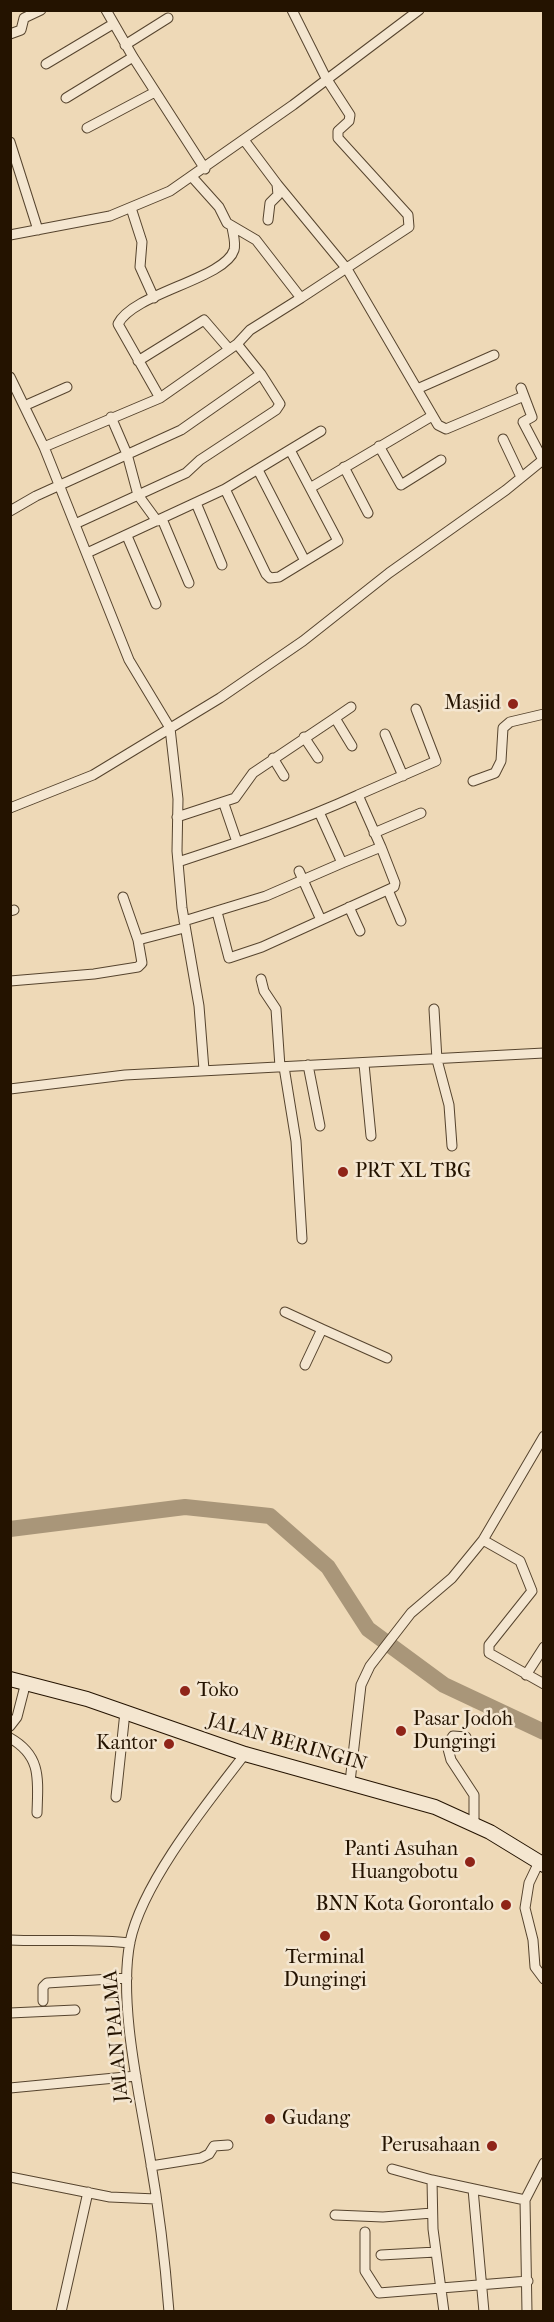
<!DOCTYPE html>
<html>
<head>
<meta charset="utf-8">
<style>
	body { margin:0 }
	#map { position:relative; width:554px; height:2322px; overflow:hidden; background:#eed9b7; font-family:"IM FELL French Canon",serif }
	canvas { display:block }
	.frame { position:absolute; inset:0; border:12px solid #241300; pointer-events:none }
</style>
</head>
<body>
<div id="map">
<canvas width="554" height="2322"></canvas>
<div class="frame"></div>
</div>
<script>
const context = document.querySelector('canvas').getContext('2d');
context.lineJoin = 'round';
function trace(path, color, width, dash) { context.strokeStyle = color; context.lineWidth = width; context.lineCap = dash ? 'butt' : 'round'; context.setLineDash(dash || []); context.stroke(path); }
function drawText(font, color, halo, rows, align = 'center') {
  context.font = font + ' "IM FELL French Canon",serif'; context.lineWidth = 5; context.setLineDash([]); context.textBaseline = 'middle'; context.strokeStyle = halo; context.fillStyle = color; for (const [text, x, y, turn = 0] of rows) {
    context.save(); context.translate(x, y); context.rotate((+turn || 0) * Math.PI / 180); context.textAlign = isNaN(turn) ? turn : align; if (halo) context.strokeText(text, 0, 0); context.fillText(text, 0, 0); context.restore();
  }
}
trace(new Path2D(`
	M10,1529L185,1507L270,1516L328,1567L368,1629L444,1685L544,1732`), '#a99679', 16);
const street = new Path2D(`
	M106,10L133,57L205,169
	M10,34L21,30L24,18L41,10
	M125,45L168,18
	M46,64L113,24
	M66,98L133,57
	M87,128L155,92
	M244,140L277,184L278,195L270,203L268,220
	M10,142L38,230
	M193,178L219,207L227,223L256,240L301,298L409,227L408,215L338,138V131L349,121L350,115L326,78L292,10
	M277,184L347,269L438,425L446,429L524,396
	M131,208L142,242L140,267L154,298
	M232,227C233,234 236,243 234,250C225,279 133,293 118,324L160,398L237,344L250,330L301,298
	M10,235L110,216L170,191L293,105L419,10
	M138,361L204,320L229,349
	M10,377L44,447L129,660L170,728L178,799L177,851L182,908L199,1006L204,1070
	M521,388L532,417L523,422L543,460
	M417,389L494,355
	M24,406L67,387
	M111,417L127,454L138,495L157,521
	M503,439L521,477
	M379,446L401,485L441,460
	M44,447L160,398
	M344,467L368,513
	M258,470L305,561
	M310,488L432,416
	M225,489L266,574L270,578L279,577L338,541L290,450
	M196,503L222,565
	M10,511L36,496L181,430L261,374L237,344
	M162,519L189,583
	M75,524L186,473L200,460L276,410L280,404L261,374
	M127,536L156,604
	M87,553L225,489L321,431
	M335,718L351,707
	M385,734L403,776
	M304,737L318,758
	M273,758L284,776
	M473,781L495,773L501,761L503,728L510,722L544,714
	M358,795L436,761L416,709
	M224,804L237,842
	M10,808L93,775L220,698L303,641L389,573L506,490L544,459
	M177,817L235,798L253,773L335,718L352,746
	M374,833L421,813
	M178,862C239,842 299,822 358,795L381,847L342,863L319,812
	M299,871L321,920
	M388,890L401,921
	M123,897L138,940L184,928
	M349,907L360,931
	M10,911L14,910
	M217,912L229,958L262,947L394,887L395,883L381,847
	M184,921L266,896L342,863
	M261,979L264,991L276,1009L280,1067
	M10,981L94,974L138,967L142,963L138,940
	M434,1009L437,1060L449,1105L452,1146
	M364,1064L371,1136
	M308,1065L320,1126
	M284,1067L296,1141L302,1239
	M10,1089L125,1075L544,1053
	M285,1312L322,1329
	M305,1365L322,1329L387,1358
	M483,1540L520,1561L532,1591L489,1645V1653L544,1684
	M526,1675L544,1647
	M10,1726L17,1717L26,1682
	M466,1737L453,1736L447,1745L451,1760L474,1795V1823
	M10,1738C42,1756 38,1780 37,1813
	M350,1782L361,1685L370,1666L411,1613L452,1578L483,1540L544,1436
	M116,1797L125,1712
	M539,1862L529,1883L525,1908L533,1940L535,1967L544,1979
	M10,1940C51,1942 90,1938 130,1943
	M43,2001V1987L47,1983L127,1978
	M10,2013L75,2010
	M10,2088L136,2076
	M151,2166L201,2158L209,2154L214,2146L228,2145
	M392,2169L432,2180
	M10,2177L110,2197L156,2199
	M473,2189L484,2312
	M335,2215L383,2217L432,2213
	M365,2232V2271L379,2293L528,2281
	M381,2255L436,2252
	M61,2312L88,2192
	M169,2312C165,2260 159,2209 150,2158C140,2097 118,2003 130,1942C142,1883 208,1802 245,1754
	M444,2312L433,2229L432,2180L525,2200
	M527,2312L525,2200L544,2163`);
const secondary = new Path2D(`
	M10,1679L87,1699L245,1754L435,1807L490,1832L544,1865`);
trace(street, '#56442e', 11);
trace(secondary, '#241300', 16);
trace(street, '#f4e6d0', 9);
trace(secondary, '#f4e6d0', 14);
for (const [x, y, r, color] of [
	[513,704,6,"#8f2418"],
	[343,1172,6,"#8f2418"],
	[185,1691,6,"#8f2418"],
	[401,1731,6,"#8f2418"],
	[169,1744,6,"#8f2418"],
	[470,1862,6,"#8f2418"],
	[506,1905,6,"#8f2418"],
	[325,1936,6,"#8f2418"],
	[270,2119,6,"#8f2418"],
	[492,2146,6,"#8f2418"]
]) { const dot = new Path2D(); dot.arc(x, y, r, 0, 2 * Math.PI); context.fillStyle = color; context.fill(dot); trace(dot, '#f4e6d0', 2); }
drawText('20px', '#241300', '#f4e6d0', [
	["Masjid",501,704],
	["PRT XL TBG",355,1172,"left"],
	["Toko",197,1691,"left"],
	["Pasar Jodoh",413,1720,"left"],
	["Dungingi",413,1743,"left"],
	["Kantor",157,1744],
	["Panti Asuhan",458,1850],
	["Huangobotu",458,1873],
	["BNN Kota Gorontalo",494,1905],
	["Terminal",325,1958,"center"],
	["Dungingi",325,1981,"center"],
	["Gudang",282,2119,"left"],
	["Perusahaan",480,2146]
], 'right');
drawText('20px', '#241300', '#f4e6d0', [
	["JALAN BERINGIN",287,1743,16],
	["JALAN PALMA",117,2036,-95]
]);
</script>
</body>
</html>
